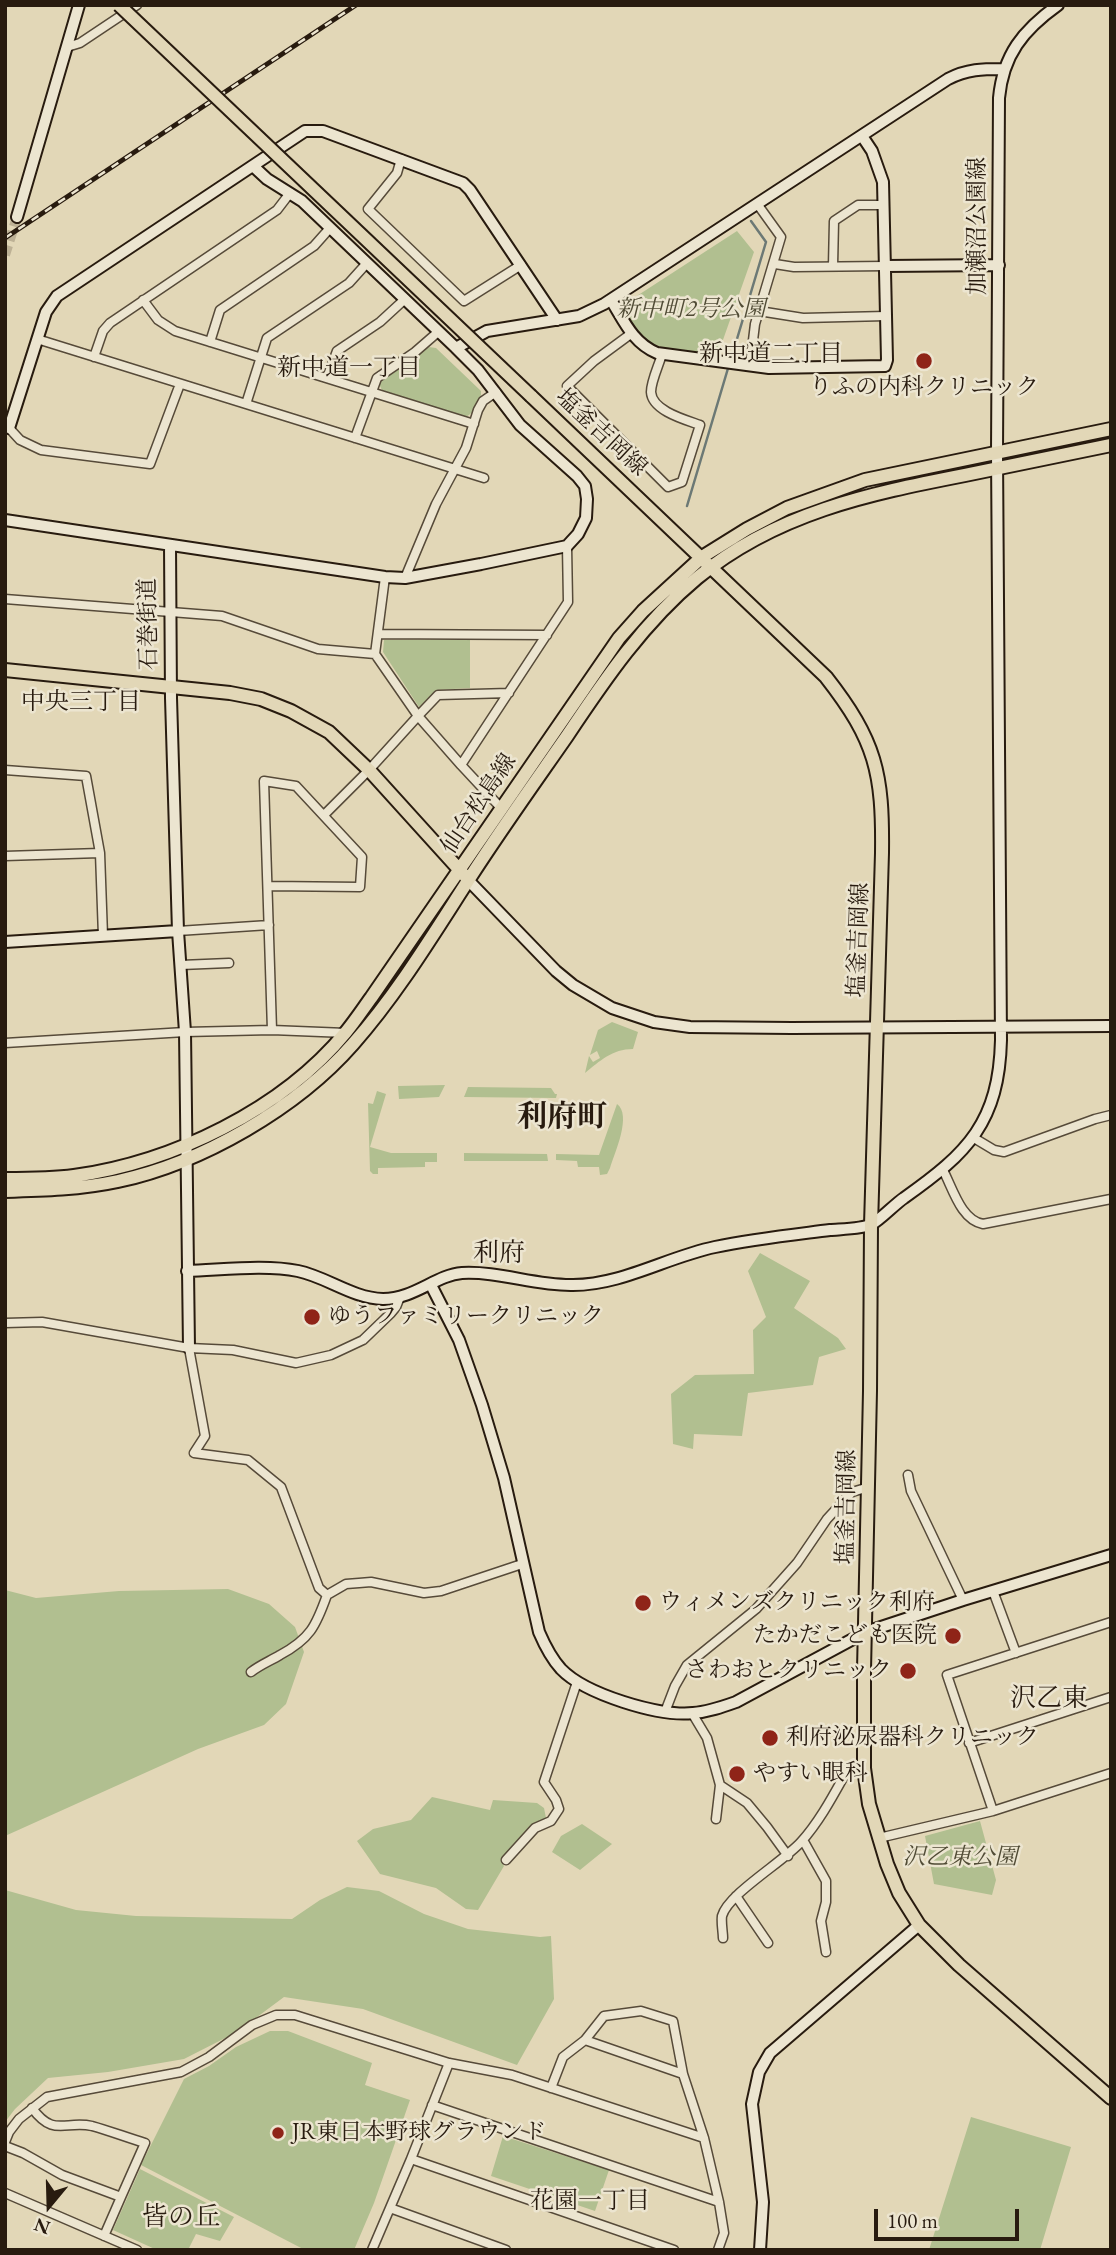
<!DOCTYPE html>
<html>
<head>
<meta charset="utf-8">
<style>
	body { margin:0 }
	#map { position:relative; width:1116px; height:2255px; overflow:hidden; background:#e2d7b7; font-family:"EB Garamond",serif }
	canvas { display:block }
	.frame { position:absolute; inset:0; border:7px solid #281b0f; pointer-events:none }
	.north { position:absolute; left:14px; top:2171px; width:70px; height:70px; -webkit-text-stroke:5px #ece5d0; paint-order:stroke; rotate:199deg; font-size:19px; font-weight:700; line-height:28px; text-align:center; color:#281b0f }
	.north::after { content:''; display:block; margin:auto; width:24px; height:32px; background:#281b0f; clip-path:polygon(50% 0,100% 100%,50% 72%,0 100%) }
	.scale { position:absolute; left:874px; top:2209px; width:145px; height:32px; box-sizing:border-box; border:4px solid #281b0f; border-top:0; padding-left:9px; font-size:21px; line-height:24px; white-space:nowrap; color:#281b0f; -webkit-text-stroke:5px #ece5d0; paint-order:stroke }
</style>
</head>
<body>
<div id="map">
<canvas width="1116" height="2255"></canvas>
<div class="frame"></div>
<div class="north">N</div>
<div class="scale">100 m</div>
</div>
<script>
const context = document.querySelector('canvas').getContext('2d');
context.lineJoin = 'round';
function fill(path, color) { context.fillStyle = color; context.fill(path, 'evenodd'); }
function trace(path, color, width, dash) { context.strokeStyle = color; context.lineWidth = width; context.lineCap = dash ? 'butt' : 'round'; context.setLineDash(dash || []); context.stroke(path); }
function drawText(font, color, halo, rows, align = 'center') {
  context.font = font + ' "EB Garamond","Noto Serif JP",serif'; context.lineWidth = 5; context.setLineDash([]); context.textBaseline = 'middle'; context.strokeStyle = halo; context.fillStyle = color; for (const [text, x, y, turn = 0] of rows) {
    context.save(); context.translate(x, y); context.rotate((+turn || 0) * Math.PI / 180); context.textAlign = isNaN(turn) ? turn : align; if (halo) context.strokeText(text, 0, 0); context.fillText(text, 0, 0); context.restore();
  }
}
fill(new Path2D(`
	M737,231L754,252L718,354C685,351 651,355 632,324C627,316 625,313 626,303Z
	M429,347L436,348L481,391C482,401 475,412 466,417L382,390L379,384L381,381Z
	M470,639V688L436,690L419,707L383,652L384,640Z
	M612,1022L638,1032L633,1049C612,1049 600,1061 585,1073L589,1056L593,1062L600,1058L597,1051L590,1055L598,1030Z
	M445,1085L439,1097L399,1099L398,1086Z
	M468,1087L551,1088L555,1094H557L556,1098L464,1097Z
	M377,1091L386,1094L370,1147L391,1153H437V1162H425V1167L378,1168V1174H373L370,1171L368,1103L373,1104Z
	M617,1104C632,1115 615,1152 610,1168L607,1174L600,1175L599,1167H578L577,1161L556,1160V1154L599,1155Z
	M464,1153L547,1154L548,1161H464Z
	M760,1253L810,1281L794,1308L838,1338L846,1349L819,1357L813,1385L748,1393L742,1436L694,1434L693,1449L673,1444L671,1394L695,1375L754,1374L753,1330L766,1317L748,1271Z
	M228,1589L269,1604L295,1627L304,1652L286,1704L264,1725L198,1749L5,1836V1590L36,1598L119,1591Z
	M432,1797L490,1810L493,1800L537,1803L544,1808L546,1818L501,1861L504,1866L478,1910L466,1909L436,1888L380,1874L357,1841L373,1829L411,1820Z
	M980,1821L996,1880L992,1895L934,1884L925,1836Z
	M582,1824L612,1844L580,1870L552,1852L561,1836Z
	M347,1887L379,1891L424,1914L468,1929L540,1937L551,1936L554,1999L517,2065L363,2009L284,1997L237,2032L184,2059L108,2072L48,2078L15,2109L5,2122V1890L76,1910L136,1916L292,1919L320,1900Z
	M270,2031H288L372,2063L365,2085L410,2100L374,2203L354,2250H305L141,2165L184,2079L209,2066L236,2047Z
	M971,2117L1071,2147L1040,2250H929Z
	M503,2136L609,2170L595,2211L491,2176Z
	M140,2169L234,2217L220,2241L196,2234L188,2250H157L113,2230Z`), '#b1bf90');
trace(new Path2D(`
	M731,359L766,242L751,221
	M687,506L729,365`), '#6c7975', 2.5);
trace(new Path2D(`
	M5,255L17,217`), '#bdb195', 10, [10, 5]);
const street = new Path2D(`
	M67,47L80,43L137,5
	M401,159L397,173L368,209L464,301L521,265
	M775,264L794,267L886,266
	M833,266L834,221L858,205H884
	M143,300L158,320L175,331L474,424
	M759,311L803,318L886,316
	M632,333L594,361L567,386L668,487L682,482L700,425C686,420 652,411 651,392C651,381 659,365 662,354
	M37,339L484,478
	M210,342L220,310L314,246L330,228
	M94,357L103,331L110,323L277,210L290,193
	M750,365L755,324L781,237L758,205
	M327,378L337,351L380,322L405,299
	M246,404L267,338L349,283L367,263
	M9,428L20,440L41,450L150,464L180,384
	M355,438L377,378L415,352L438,332
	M405,578L436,504L466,448L478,410L483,401L496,392
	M5,599L222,616L318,649L375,654L385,577
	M378,634L547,635
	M509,693L438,695L418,716L461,765L568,602L567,546
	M461,765L501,808
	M5,770L86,776L100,853L103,936
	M324,815L369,770L418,716L375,654
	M5,856L100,853
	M269,886L360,887L362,857L296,786L264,781L272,1030
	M178,931L269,925
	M181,965L229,963
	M5,1043L185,1032L272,1030L346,1033
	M974,1138L994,1150L1004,1152L1095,1119L1111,1115
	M943,1170C953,1189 961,1220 983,1224L1111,1199
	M5,1323L42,1322L189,1348L233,1350L296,1363L331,1355L363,1340L391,1313L396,1307L400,1297
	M189,1348L205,1436L194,1453L248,1460L281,1487L319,1588L327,1595
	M908,1475L911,1491L963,1600
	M993,1591L1016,1653
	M251,1672C260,1665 270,1661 280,1655C310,1639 316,1626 327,1595L346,1584L359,1583L371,1582L424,1593L441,1591L522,1564
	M665,1712L675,1686L687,1665L756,1609L797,1563L827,1519L852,1492L869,1487
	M692,1713L707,1738L720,1785L716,1819
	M969,1743L1111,1697
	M720,1785L747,1803L767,1827L788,1856
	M993,1811L947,1675L1111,1622
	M879,1838L993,1811L1111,1773
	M803,1840L826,1881V1902L821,1921L826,1952
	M506,1860L535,1828L551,1821L559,1809L556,1800L544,1782L577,1682
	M736,1896L768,1943
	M723,1938C723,1932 721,1923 722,1916C728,1894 783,1862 801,1842C820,1821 834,1794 848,1769L864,1768
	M585,2040L683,2074
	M551,2088L563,2057L585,2040L604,2016L641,2011L673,2021L683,2074L704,2138L719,2202L724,2233L718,2250
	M432,2105L719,2202
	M5,2142L9,2132L19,2119L47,2097L181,2072L209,2057L252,2025L276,2015H295L449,2063L512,2075L704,2138
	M5,2146L23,2153L62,2175L121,2197L145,2143C128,2138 110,2131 92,2126C65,2120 54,2138 32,2108
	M411,2159L449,2063
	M5,2193L137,2250
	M390,2208L506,2250
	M104,2236L121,2197
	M372,2250L411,2159L674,2250`);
const secondary = new Path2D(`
	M17,217L79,5
	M886,266L999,265
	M611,300C624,321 633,343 657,353L769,368L885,366L887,360L883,182L872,151L862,136
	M456,348L487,331L579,316L604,304L948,79C967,69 983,69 1003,69
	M5,427L9,428L46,312L57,296L305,131H323L463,183L470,190L557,320
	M5,520L385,577L405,578L481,564L567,546L578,534L586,518L587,499L585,486L577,476L520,425L478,370L456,348L302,201L267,179L253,166
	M170,545L171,698L178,931L185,1032L189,1348
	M468,880L556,971L573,985L612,1008L654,1022L690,1027L792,1028L1111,1026
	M5,942L178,931
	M187,1271C221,1270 265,1264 298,1271C327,1277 352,1298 383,1299C414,1299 436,1275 462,1273C499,1271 536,1286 573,1285C622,1285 667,1257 715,1247C753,1239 791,1235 830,1230C841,1229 863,1229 872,1224C880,1220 895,1204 904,1198C968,1153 999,1122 1001,1040L997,453L999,98C1003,55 1023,30 1058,5
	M431,1285L459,1340L482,1405L504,1478L539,1632C545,1646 551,1658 561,1669C585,1694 659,1717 693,1713C708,1712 722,1707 736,1702L866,1632L963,1600L1111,1555
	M760,2250L763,2202L752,2104L759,2072L770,2053L919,1925`);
const primary = new Path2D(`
	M531,396L826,677C876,741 883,773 882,853L871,1225L870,1391L864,1670V1768L869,1804L887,1864L899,1893L919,1925L959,1965L1111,2098
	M5,670L230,693L261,699L291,711L329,732L369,770L465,876
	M5,1179C28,1179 52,1179 74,1176C173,1162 282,1110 346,1032C355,1021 363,1009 371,998L619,638L643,611L702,557L747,529L787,508L865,480L1111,429
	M5,1191C43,1190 81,1189 118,1181C202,1163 297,1108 353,1044C398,993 434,933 471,876C502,828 535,782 567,736C605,679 644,622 697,578C776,513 868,494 965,475C1014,465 1062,455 1111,445`);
trace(street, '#564a39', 11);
trace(secondary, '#281b0f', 14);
trace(primary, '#281b0f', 16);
trace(street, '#ece5d0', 8);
trace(secondary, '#ece5d0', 10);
trace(primary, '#e2d7b7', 12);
const rail = new Path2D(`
	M5,238L356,5`);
trace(rail, '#281b0f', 5);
trace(rail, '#ece5d0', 2.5, [8]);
const primaryBridge = new Path2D(`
	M119,5L531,396`);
trace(primaryBridge, '#281b0f', 16, []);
trace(primaryBridge, '#e2d7b7', 12);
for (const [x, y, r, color] of [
	[924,361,9,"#8f2418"],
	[312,1317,9,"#8f2418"],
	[643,1603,9,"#8f2418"],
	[953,1636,9,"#8f2418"],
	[908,1671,9,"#8f2418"],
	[770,1738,9,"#8f2418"],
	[737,1774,9,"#8f2418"],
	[278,2133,7,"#8f2418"]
]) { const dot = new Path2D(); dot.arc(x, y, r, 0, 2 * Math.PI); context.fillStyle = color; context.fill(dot); trace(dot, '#ece5d0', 2.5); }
drawText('23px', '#281b0f', '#ece5d0', [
	["加瀬沼公園線",978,226,-90],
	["塩釜吉岡線",601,433,43],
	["石巻街道",149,624,-91],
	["仙台松島線",479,804,-56],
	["塩釜吉岡線",859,940,-88],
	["塩釜吉岡線",847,1507,-89]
]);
drawText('italic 23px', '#514c36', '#ece5d0', [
	["新中町2号公園",691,310],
	["沢乙東公園",960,1858]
]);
drawText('23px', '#281b0f', '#ece5d0', [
	["りふの内科クリニック",924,388,"center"],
	["ゆうファミリークリニック",328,1317],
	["ウィメンズクリニック利府",659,1603],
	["たかだこども医院",937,1636,"right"],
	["さわおとクリニック",892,1671,"right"],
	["利府泌尿器科クリニック",786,1738],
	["やすい眼科",753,1774],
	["JR東日本野球グラウンド",292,2133]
], 'left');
drawText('24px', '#281b0f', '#ece5d0', [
	["新中道二丁目",771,354],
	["新中道一丁目",349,368],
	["中央三丁目",81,702],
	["花園一丁目",590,2201]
]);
drawText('26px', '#281b0f', '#ece5d0', [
	["利府",499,1254],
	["沢乙東",1049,1699],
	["皆の丘",181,2218]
]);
drawText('bold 30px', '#281b0f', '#ece5d0', [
	["利府町",562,1118]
]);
</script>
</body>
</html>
